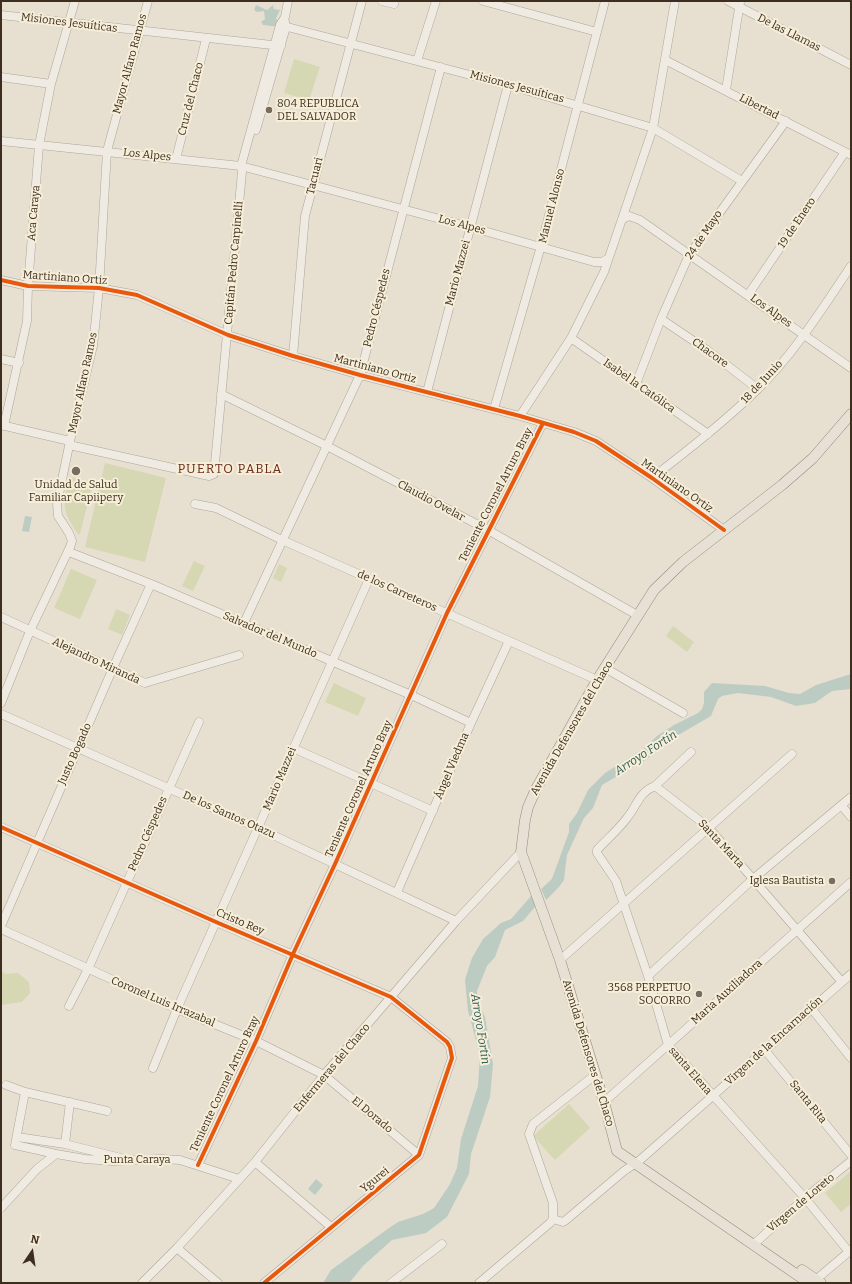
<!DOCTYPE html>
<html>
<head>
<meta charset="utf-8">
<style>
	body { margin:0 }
	#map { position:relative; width:852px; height:1284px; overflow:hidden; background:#e7e0d1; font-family:Bitter,serif }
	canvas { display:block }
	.frame { position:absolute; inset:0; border:2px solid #3d2e20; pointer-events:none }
	.north { position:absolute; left:12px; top:1232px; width:40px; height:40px; -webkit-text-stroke:3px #f7eed8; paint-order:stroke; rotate:13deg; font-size:11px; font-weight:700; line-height:16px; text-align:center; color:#3d2e20 }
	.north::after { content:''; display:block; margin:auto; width:14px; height:18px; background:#3d2e20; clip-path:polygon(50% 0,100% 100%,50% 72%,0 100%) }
</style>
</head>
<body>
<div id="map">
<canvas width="852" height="1284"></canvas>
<div class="frame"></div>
<div class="north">N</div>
</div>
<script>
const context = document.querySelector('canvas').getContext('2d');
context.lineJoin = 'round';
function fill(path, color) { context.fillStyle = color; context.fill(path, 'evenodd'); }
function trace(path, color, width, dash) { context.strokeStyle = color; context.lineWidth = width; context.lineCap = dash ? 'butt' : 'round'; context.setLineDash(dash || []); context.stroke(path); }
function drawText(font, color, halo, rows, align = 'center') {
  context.font = font + ' Bitter,serif'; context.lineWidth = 4; context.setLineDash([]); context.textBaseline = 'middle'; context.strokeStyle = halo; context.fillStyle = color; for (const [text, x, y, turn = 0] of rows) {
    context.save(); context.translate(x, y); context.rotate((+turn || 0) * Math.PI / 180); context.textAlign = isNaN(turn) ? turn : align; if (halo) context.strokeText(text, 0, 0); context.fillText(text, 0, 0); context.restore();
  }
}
fill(new Path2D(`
	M294,59L320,67L309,100L284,93Z
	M105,463L166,478L145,562L85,547Z
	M69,477L93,482L80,534H78C61,509 63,506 69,477Z
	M194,561L205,566L193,591L182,586Z
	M279,564L287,568L281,582L273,578Z
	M71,569L97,580L80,619L54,608Z
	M116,609L130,615L122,635L108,629Z
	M673,626L694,642L687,652L666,636Z
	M334,683L366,698L358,716L325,702Z
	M1,970L5,974L18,973L29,982L30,993L22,1002L1,1005Z
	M569,1104L590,1128L555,1160L533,1136Z
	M851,1171V1204L841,1212L825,1193Z`), '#d6d7b3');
fill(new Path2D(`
	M256,5L267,10L273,5L274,9L280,10L276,18L281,27L263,25L261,22L265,19L264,11L257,12L254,10Z
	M25,516L32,517L29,532L22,531Z
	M851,674V689L832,691L815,703L796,706L771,697L738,693L722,696L718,699L711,716L668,741L647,759L602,785L593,808L584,818L567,855L564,880L559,887L546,900L541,889L551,880L553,876L569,832V824L577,813L588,790L605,773L643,749L657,736L674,725L698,713L702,709L704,703V692L712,683L765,686L789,693L800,694L816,685Z
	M532,895L535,907L523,921L505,930L495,957L487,966L477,991L478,1002L485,1017L493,1064L490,1097L471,1154L469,1174L447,1217L426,1233L392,1240L363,1266L350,1282L323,1283L331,1270L389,1228L398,1222L423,1214L434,1208L450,1184L457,1168L461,1139L478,1086L480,1055L468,1011L465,980L468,970L472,958L483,939L501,923L511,919Z
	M316,1179L323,1185L315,1195L308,1189Z`), '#bcccc2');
const minor = new Path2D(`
	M382,1L394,4
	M483,1L597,32
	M728,1L851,65
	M1,15L281,46
	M280,25L508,85L653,128L742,181
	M665,60L851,155
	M417,61L436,1
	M1,77L51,84
	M726,90L740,2
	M256,130L286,27L285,22
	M1,141L241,166L470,227L594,262H602L607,259
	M176,159L206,39
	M623,219L629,216L640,220L851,368
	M1,280L28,286L99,288L137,295L228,335L293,356L360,375L520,416L574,432L596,441L652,478L724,530
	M748,295L845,152
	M661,319L707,350L758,389
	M571,338L708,434
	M293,356L305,216L362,1
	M1,359L19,363
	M636,384L661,319L689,255L786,121
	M427,392L508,85
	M221,394L327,446L488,530L637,615
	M494,409L541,246L605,1
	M520,416L571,338L604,272L653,128L675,1
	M1,425L70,441
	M4,426L27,321L28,286L39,145L51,84L75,1
	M69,445L209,476L214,474L242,172L241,166L280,25L285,17L288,1
	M652,478C688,450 724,422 757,390C794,354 822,309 851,266
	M195,504L216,508L282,540L597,680
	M69,552L151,584L411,695L471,723
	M1,617L145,683L239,655
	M243,625L360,375L441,67
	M605,668L683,713
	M1,703L30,631L70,547L72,541L69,533L58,516L57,504L70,441L93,346L99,288L107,151L148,1
	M1,714L258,828L456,921
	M293,748L433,811
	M691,752L655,786C639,792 637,806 627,818C619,829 607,839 597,850V853L616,881L648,976L668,1045L805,1198L849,1252
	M655,786L708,827L842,982
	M842,806L851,817
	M1,827L216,922L391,997L447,1042L450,1047L452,1058L419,1155L264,1283
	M397,892L471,723L509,641
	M1,926L113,668L151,584
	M1,929L177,1009L256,1041L324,1075L419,1155
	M560,960L792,754
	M648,976L753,879L851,797
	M69,1006L88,969L199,722
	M811,1008L851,1058
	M764,1049L851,1155
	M153,1068L177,1009L369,579
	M6,1085L25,1092L107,1111
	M25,1092L15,1145L56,1154
	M604,1102L851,882
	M17,1137L65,1144L70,1102
	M65,1144L121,1158
	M255,1162L331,1227
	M198,1165L256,1041L293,954L335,864L447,613L543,423
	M1,1208L37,1169L56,1154L85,1159L113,1161L161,1159L180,1160L239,1179
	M553,1219V1203L529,1134L533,1124L595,1075
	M753,1245L805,1198L851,1161
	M177,1248L218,1283
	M813,1282L851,1250
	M142,1283L177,1248L255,1162L324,1075L456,921L521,852
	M391,1283L442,1244
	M479,1283L550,1223L553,1219L563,1222L566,1220L624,1171L640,1160L851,974`);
const major = new Path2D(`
	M802,1270L821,1283
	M809,1283L617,1151L604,1102L560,960L521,852L525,820L528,807L536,789L597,680L654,590L683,562L782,485L813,458L851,414`);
trace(minor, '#ada599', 9);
trace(major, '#928b80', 11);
trace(minor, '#efebe3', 8);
trace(major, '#e6e1d4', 10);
trace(new Path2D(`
	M1,280L28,286L99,288L137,295L228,335L293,356L360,375L520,416L574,432L596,441L652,478L724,530
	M1,827L216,922L391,997L447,1042L450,1047L452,1058L419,1155L264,1283
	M198,1165L256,1041L293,954L335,864L447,613L543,423`), '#e8590c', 4);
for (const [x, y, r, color] of [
	[269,110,4,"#786c5e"],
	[76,471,5,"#786c5e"],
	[832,881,4,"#786c5e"],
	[699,994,4,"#786c5e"]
]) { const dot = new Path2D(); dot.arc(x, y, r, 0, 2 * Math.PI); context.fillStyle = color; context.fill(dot); trace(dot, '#f7eed8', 1.5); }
drawText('11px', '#3d2e20', '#f7eed8', [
	["Misiones Jesuíticas",69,23,7],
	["De las Llamas",789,33,27],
	["Mayor Alfaro Ramos",130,64,-75],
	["Misiones Jesuíticas",517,87,15],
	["Cruz del Chaco",191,99,-76],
	["Libertad",759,107,27],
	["Los Alpes",147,155,6],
	["Tacuari",315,176,-76],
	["Manuel Alonso",552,206,-76],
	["Aca Caraya",34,213,-85],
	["19 de Enero",797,223,-56],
	["Los Alpes",462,225,15],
	["24 de Mayo",704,235,-56],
	["Capitán Pedro Carpinelli",234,263,-85],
	["Mario Mazzei",458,273,-75],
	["Martiniano Ortiz",65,278,4],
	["Pedro Céspedes",377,308,-76],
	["Los Alpes",771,311,36],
	["Chacore",710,353,36],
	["Martiniano Ortiz",375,369,15],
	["18 de Junio",762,382,-47],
	["Mayor Alfaro Ramos",83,383,-78],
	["Isabel la Católica",639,386,35],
	["Martiniano Ortiz",677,486,35],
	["Teniente Coronel Arturo Bray",496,495,-63],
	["Claudio Ovelar",431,501,28],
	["de los Carreteros",397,591,24],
	["Salvador del Mundo",270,635,23],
	["Alejandro Miranda",96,661,25],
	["Avenida Defensores del Chaco",572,728,-60],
	["Justo Bogado",75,754,-66],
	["Ángel Viedma",452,766,-67],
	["Mario Mazzei",280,779,-67],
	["Teniente Coronel Arturo Bray",359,789,-66],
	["De los Santos Otazu",229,815,24],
	["Pedro Céspedes",148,834,-66],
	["Santa Marta",721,844,47],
	["Cristo Rey",240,922,23],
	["Maria Auxiliadora",727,992,-42],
	["Coronel Luis Irrazabal",163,1002,23],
	["Virgen de la Encarnación",774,1041,-42],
	["Avenida Defensores del Chaco",588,1053,73],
	["Enfermeras del Chaco",332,1068,-50],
	["santa Elena",690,1071,49],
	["Teniente Coronel Arturo Bray",225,1084,-65],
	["Santa Rita",808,1102,51],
	["El Dorado",372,1115,40],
	["Punta Caraya",137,1160],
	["Ygurei",375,1180,-39],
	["Virgen de Loreto",801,1203,-40]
]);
drawText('11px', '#3d2e20', '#f7eed8', [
	["804 REPUBLICA",277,104,"left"],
	["DEL SALVADOR",277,117,"left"],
	["Unidad de Salud",76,485,"center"],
	["Familiar Capiipery",76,498,"center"],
	["Iglesa Bautista",824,881],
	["3568 PERPETUO",691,988],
	["SOCORRO",691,1001]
], 'right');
drawText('italic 12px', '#2f5d5a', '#f7eed8', [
	["Arroyo Fortín",646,753,-33],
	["Arroyo Fortín",480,1029,81]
]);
context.letterSpacing = '1px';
drawText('13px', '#6b2e1e', '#f7eed8', [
	["PUERTO PABLA",230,469]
]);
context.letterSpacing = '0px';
</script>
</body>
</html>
